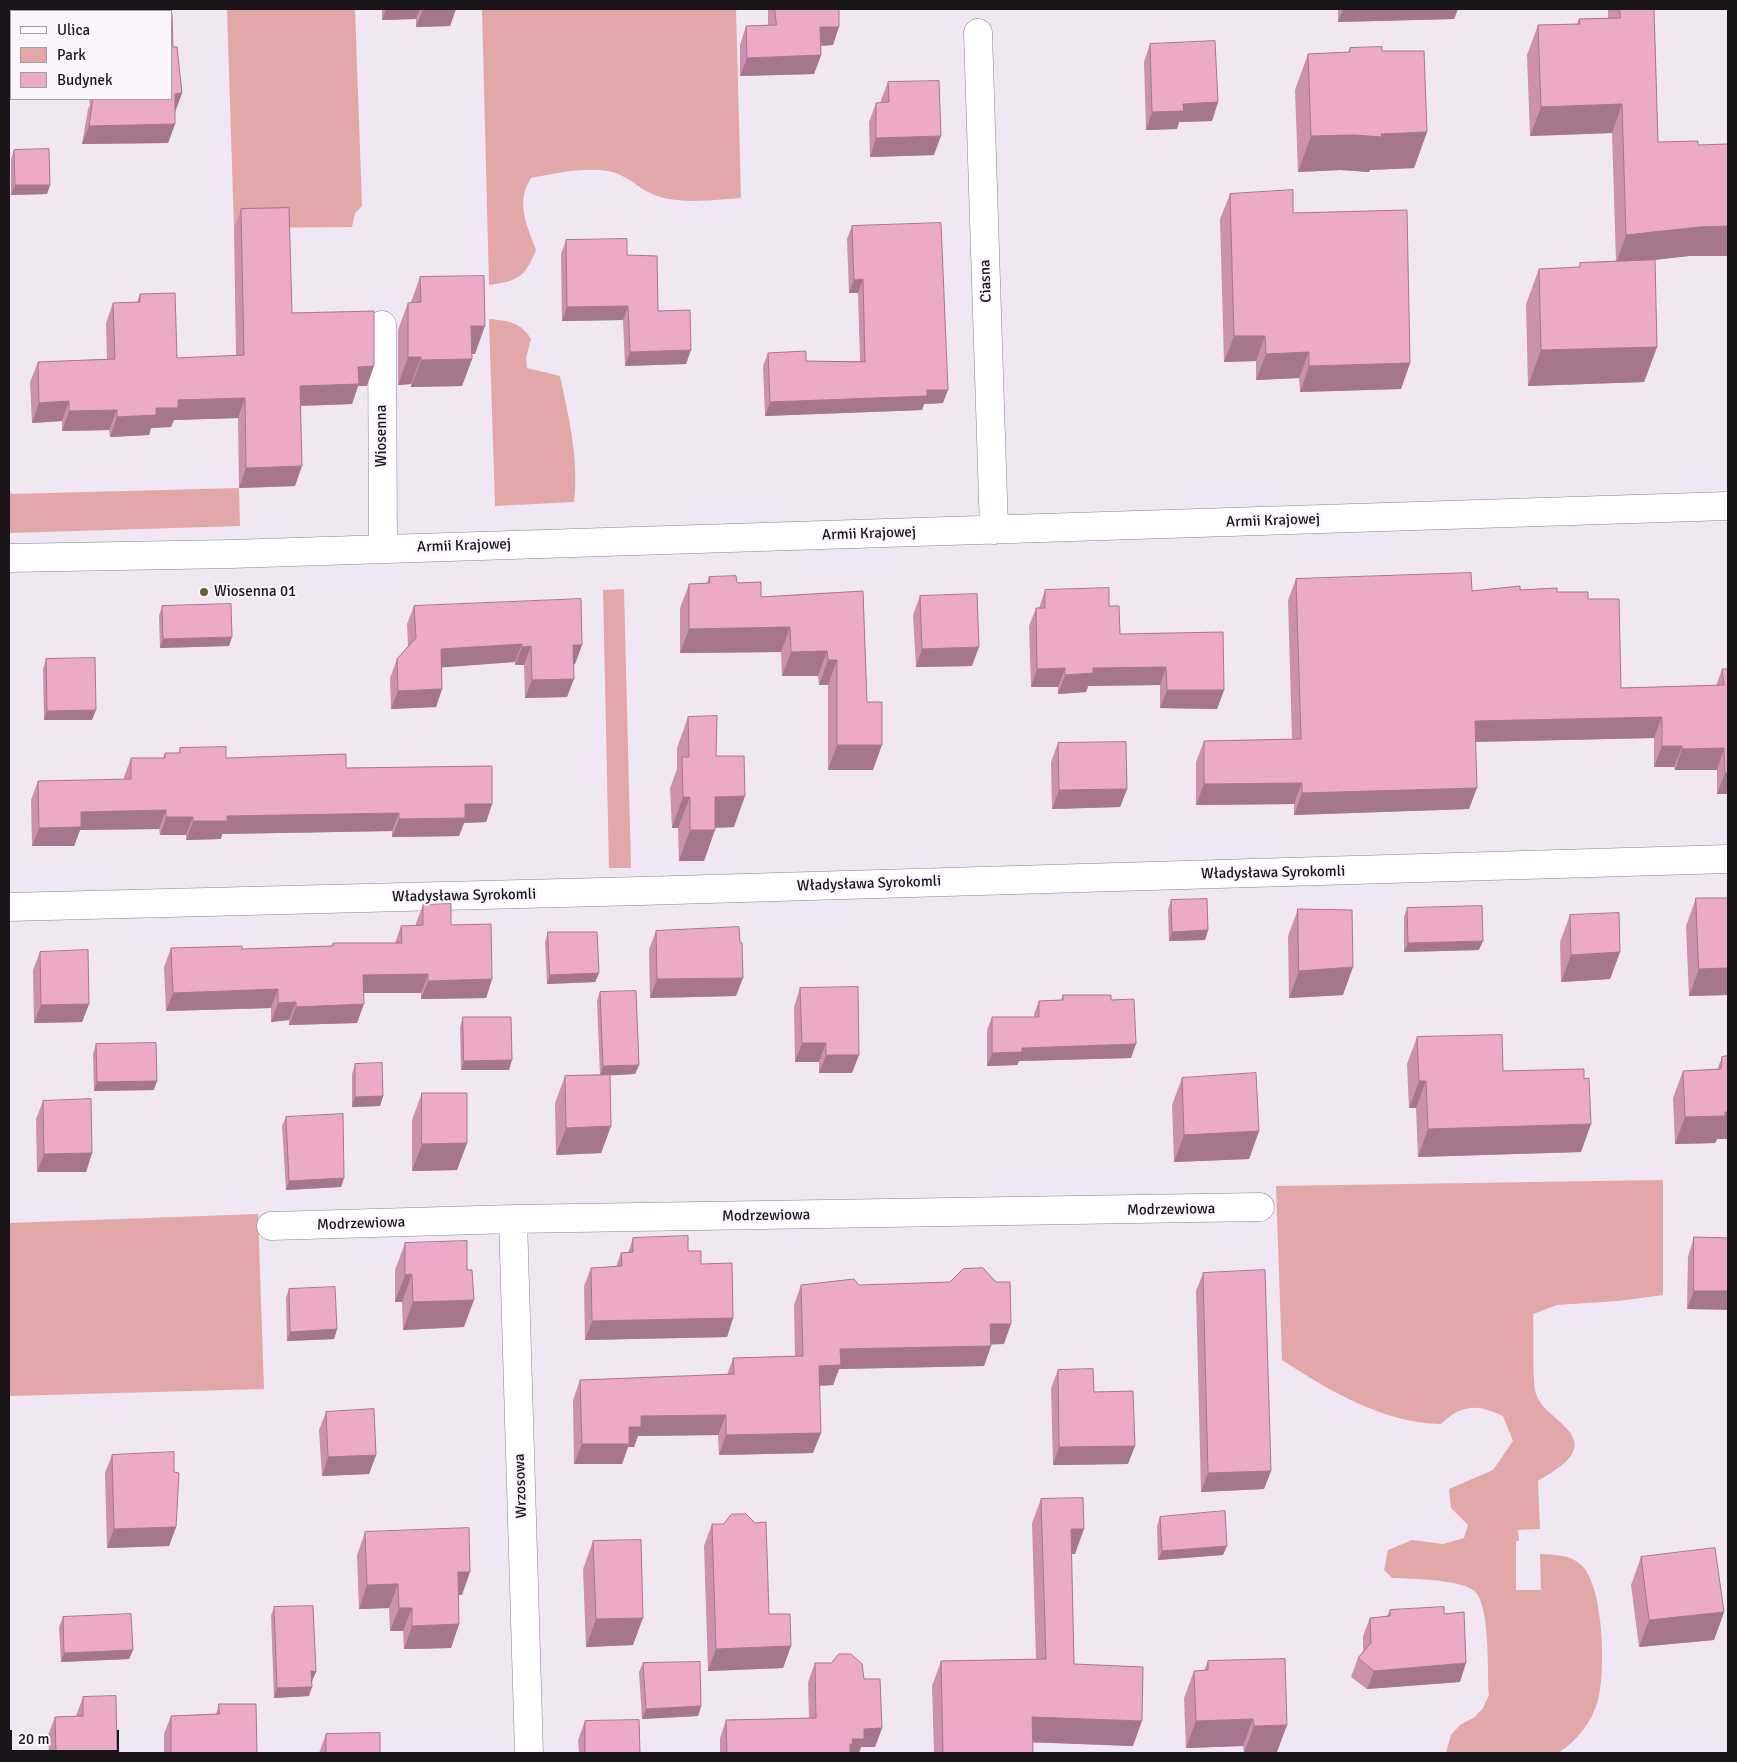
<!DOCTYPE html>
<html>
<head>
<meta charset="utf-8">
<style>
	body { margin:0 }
	#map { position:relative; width:1737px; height:1762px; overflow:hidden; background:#f1e6f4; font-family:Signika,sans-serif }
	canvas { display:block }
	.frame { position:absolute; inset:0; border:10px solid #19151a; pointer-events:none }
	.legend { position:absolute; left:10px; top:10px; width:162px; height:90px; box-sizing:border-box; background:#fbf5fd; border:1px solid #a19ba2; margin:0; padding:6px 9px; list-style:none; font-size:15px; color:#19151a }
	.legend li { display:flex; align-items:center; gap:10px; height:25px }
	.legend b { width:25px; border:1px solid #a19ba2 }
	.scale { position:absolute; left:10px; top:1730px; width:109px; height:22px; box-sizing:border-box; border:2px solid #19151a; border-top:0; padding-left:6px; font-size:15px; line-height:18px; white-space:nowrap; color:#19151a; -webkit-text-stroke:4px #fbf5fd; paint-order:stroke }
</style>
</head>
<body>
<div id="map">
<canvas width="1737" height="1762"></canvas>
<div class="frame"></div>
<ul class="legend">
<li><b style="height:6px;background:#fff"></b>Ulica</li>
<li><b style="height:14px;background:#e2a7a8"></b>Park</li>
<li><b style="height:14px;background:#eca9ca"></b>Budynek</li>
</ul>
<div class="scale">20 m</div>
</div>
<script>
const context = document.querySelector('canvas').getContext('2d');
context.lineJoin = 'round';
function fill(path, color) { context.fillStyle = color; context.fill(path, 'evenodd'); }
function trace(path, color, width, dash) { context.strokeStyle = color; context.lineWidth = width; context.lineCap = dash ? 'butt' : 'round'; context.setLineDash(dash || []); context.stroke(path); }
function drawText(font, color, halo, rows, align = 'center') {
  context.font = font + ' Signika,sans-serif'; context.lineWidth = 4; context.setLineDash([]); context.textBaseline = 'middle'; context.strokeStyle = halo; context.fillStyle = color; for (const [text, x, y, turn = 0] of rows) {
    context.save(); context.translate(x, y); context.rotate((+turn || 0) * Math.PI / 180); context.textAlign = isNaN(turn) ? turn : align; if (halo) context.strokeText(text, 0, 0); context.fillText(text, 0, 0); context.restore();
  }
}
fill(new Path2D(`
	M227,9H355L362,206L355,213L352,227L234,228Z
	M482,9H736L741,198C714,200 677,205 652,194C637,187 626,174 608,171C583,167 556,173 531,178C515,203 527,225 536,250C525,277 518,281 489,285Z
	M489,319C509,321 521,322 531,339L526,358L527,368L560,376C569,418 579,460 574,502L495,506Z
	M239,488L240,526L9,533V491L12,494Z
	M624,589L631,868H609L603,590Z
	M1663,1180V1295L1618,1301L1557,1305L1533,1314C1534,1330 1532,1381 1536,1394C1542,1410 1556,1416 1566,1428C1591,1453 1555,1470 1538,1481L1540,1529L1518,1530L1519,1541H1516V1590H1541L1540,1554C1554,1555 1569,1554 1580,1564C1604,1583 1606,1672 1598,1700C1592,1722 1577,1741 1558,1753H1446L1451,1735L1460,1725L1475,1717L1483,1708L1489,1695C1487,1673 1491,1602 1473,1590C1457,1579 1412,1579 1392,1578L1384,1570L1388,1550L1412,1540L1443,1544L1464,1538L1468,1525L1451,1508L1449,1489L1493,1470L1513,1441L1503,1416C1477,1404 1462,1404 1441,1424C1384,1423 1329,1391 1282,1360L1276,1186Z
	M258,1214L264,1389L9,1396V1223Z`), '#e2a7a8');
const minor = new Path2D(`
	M978,33L994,530
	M382,325L383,548
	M9,558L231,554L1728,506
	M9,907L641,891L1728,859
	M513,1219L529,1753
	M271,1226L513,1219L1260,1207`);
trace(minor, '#8c828f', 29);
trace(minor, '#fff', 28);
fill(new Path2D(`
	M382,9H456L450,26L416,27V19L382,20Z
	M768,9H839L833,45L821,46V55L814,74L740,76V45L746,26L768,25Z
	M1338,9H1458L1454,19L1338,22Z
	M1608,9H1654L1658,142L1689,256L1655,260L1657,347L1644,382L1528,386L1526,304L1539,269L1579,268L1580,263L1616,261L1612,133L1530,136L1527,55L1538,25L1577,24L1579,19L1608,18Z
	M1150,44L1218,102L1212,121L1179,122L1177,129L1146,130L1144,62Z
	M173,47L182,93L175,112V124L168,143L82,144L88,109L90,105L89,99H171Z
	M1350,48L1382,51L1427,132L1414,168L1370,170L1369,172L1341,170L1298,172L1295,90L1308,54L1348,53Z
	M888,82L934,155L870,157L869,122L876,103H881V100Z
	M14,150L50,185L47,194L11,195V159Z
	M1230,194L1293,213L1410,363L1401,389L1300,392L1299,378L1256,380V361L1224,362L1220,219Z
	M241,209L292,313L367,386H358L352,404L301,406L295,486L239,488L238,418L174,420L171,427L151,428L149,435L110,437L109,430L62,431V421L32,423L30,382L38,362L107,359L106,323L113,303L137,302L140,294L177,358L236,356L234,228Z
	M852,226L943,403L924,404L922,410L765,416L763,366L768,353L806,361H860L858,293H849L847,239Z
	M566,240L627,255L658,311L686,364L625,366L623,320L562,321L561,254Z
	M420,277L475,354H472V359L462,386L411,387V384L398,385V330L408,303L411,302Z
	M709,577L737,583L761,597L863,591L867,702L873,770H828V685H819L818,676H782L781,652L680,653V608L689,584L707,583Z
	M1296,579L1472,591L1520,590L1557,592L1588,599L1621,688L1716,686L1722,669H1728V794H1717V770H1675L1674,767H1654V738L1476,742L1469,809L1294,815V804L1196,805V762L1204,741L1292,739L1288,600Z
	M1045,590L1109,606L1120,634L1224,690L1217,709L1160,708V685L1088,686L1086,692L1058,694V687H1031L1029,626L1036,608H1039Z
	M920,596L972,666L916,667L913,615Z
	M162,606L229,646L160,648L159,616Z
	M414,606L582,645L575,664H574L567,697L525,698L524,665H515V662L442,667V689L436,707L391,709L390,678L397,659L408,646L407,624Z
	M46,659L92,720H44L43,669Z
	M688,717L716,756L734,827L715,828L704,861H679L678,828H672L670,788L677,769V748Z
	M1058,743L1127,789L1120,807L1052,809L1051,762Z
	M180,748L226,758L346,768L492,804L486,822L464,823L459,836L392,837V831L222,834L221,839L186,840V835H160L159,829L80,830L74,846H32L31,800L38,781L124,780V777L131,758H163L165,753H179Z
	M1696,898H1728V995L1689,996L1686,926Z
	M1171,900L1208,930L1205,940L1169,941L1168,910Z
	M423,905L451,925L492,979L486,998L421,999V993H364L357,1023L289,1025V1020L271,1022V1008L166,1011L164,967L171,948L242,949L332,946L333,943H395L401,926L416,925V923Z
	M1407,908L1479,950L1404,952V917Z
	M1298,909L1343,995L1289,998L1288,936Z
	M1570,915L1620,952L1610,979L1561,982L1560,942Z
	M656,931L736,996L650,998L649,949Z
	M548,932L599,973L595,982L547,984L545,942Z
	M40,952L89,1004L82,1022L34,1023L33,970Z
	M800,988L852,1073H819V1062H795L794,1007Z
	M600,992L639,1065L635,1074L610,1075L611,1126L601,1153L556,1155L555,1103L565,1076L600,1075L597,1001Z
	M1063,995L1111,1000L1131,1058L1019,1061L1017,1065L987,1066V1030L992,1017H1034V1014L1039,1001L1061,1000Z
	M463,1017L509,1070H461L460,1027Z
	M1417,1037L1503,1071L1581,1152L1418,1157L1416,1108H1409L1407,1064Z
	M96,1044L154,1090L94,1091L93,1054Z
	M1728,1056L1717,1139L1715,1143L1675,1144L1673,1098L1683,1071L1717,1070L1722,1057Z
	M355,1064L383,1096L380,1106L352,1107V1074Z
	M1182,1078L1259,1131L1249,1159L1174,1162L1172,1105Z
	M422,1093L467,1143L457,1170L412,1171V1120Z
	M43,1101L92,1153L86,1172H37L36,1119Z
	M286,1117L344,1178L341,1187L286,1190L282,1126Z
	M1694,1237L1728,1238L1687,1309L1688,1256Z
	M633,1238L688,1251L701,1264L733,1318L727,1337L585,1340L584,1286L591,1268L616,1267L621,1253H628Z
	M405,1243L464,1327L403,1330L402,1302H395V1270Z
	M1203,1273L1271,1471L1264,1489L1201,1492L1196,1291Z
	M801,1285H859L1004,1344H991V1346L984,1366L839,1369L833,1385L819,1386L813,1453L719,1455L718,1435L638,1436L634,1447H628L622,1464H574L573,1400L580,1380L727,1375L733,1358L795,1356L794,1305Z
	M289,1289L337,1329L334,1339L287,1341L286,1298Z
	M1058,1370L1094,1392L1128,1464L1053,1465L1051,1388Z
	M326,1412L376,1455L369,1474L322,1476L319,1430Z
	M112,1455L176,1527L169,1546L107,1548L105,1473Z
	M1041,1499L1075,1554H1071L1074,1664L1133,1746L1032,1742V1753H934L932,1686L941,1661L1036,1659L1032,1523Z
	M1160,1517L1223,1555L1158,1560L1157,1526Z
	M712,1524L769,1614L791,1646L783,1668L708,1671L704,1546Z
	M365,1532L462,1595H459V1624L451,1648L404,1649L403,1631H390L389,1608L359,1609L357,1555Z
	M593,1541L633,1645L586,1647L583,1569Z
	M1641,1557L1724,1612L1714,1640L1639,1647L1631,1585Z
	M274,1607L316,1672L312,1681L309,1696L274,1698L271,1616Z
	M1390,1610L1444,1614L1460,1682L1367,1689L1351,1677L1358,1658L1363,1651V1636L1370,1618L1387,1616Z
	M63,1617L133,1650L129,1659L61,1662L59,1627Z
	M1285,1659L1277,1752L1244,1753L1243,1746L1186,1748L1184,1698L1194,1671H1204L1208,1661Z
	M643,1663L701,1706L698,1716L642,1719L639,1672Z
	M815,1663L864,1679L882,1728L875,1747H861L859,1753H720V1738L726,1720L809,1718L808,1682Z
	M83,1697L117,1753H49L48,1735L55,1717L76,1716Z
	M219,1704L257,1753H164V1734L171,1716L216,1714Z
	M585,1721L640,1753H579L578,1740Z
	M326,1734L380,1753H319Z`), '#cb91ae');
fill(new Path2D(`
	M386,9H420L416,19L382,20Z
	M423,9H456L450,26L416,27Z
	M1343,9H1458L1454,19L1338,22Z
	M820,27H839L833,45L814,46Z
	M821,55L814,74L740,76L747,58Z
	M182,93L175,112V94Z
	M1218,102L1212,121L1179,122L1177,129L1146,130L1152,112L1183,104Z
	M1622,104L1612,133L1530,136L1541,107Z
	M175,124L168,143L82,144L89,126Z
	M1427,132L1414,168L1370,170L1369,172L1341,170L1298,172L1311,136Z
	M941,136L934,155L870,157L876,138Z
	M15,185H50L47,194L11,195Z
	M1728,226V256H1689L1616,264L1626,235L1699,227Z
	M863,279L858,293H849L854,280Z
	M628,306L623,320L562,321L567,307Z
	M471,326H485L475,354H461Z
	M1234,336H1265L1256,361L1224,362Z
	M1657,347L1644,382L1528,386L1541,350Z
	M691,350L686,364L625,366L630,352Z
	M1309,352L1299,378L1256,380L1266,354Z
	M408,357H421L411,384L398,385Z
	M472,359L462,386L411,387L421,360Z
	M1410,363L1401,389L1300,392L1309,366Z
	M374,366L367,386H358L352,404L293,406L300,386L358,367Z
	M927,390H948L943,403L924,404L922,410L765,416L770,402Z
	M245,398L238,418L174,420L171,427L151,428L149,435L110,437L117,417L156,408L178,400Z
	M69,401L62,421L32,423L39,403Z
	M117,410L109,430L62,431L69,411Z
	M302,466L295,486L239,488L246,468Z
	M790,627L781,652L680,653L689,629Z
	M232,637L229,646L160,648L163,639Z
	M522,644L515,662L434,668L441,649Z
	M573,645H582L575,664H566Z
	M531,646L524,665H515L522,647Z
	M979,647L972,666L916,667L922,649Z
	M827,651L818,676H782L791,652Z
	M828,660H837L828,685H819Z
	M1166,667L1160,685L1088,686L1086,692L1058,694L1065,675L1093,668Z
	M1065,668L1058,687H1031L1037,669Z
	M574,679L567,697L525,698L532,680Z
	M442,689L436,707L391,709L398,691Z
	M1167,690H1224L1217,709L1160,708Z
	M96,710L92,720H44L47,711Z
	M1662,717L1654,738L1468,742L1475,721Z
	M837,745H882L873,770H828Z
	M1662,746H1682L1674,767H1654Z
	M1724,748L1717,770H1675L1682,749Z
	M1725,773H1728V794H1717Z
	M1302,783L1294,804L1196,805L1204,784Z
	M1477,788L1469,809L1294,815L1302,793Z
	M1127,789L1120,807L1052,809L1059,790Z
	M745,796L734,827L704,828L715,797Z
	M683,797H690L678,828H672Z
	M465,804H492L486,822L464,823L459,836L392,837L399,819Z
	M166,810L159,829L80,830L74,846H32L39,828L81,812Z
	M399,813L392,831L222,834L221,839L186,840L193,821L227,816Z
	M166,817H193L186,835H160Z
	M690,830H715L704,861H679Z
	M1208,930L1205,940L1169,941L1172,932Z
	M1483,941L1479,950L1404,952L1408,943Z
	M1620,952L1610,979L1561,982L1571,955Z
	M1353,967L1343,995L1289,998L1299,971Z
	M1728,968V995L1689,996L1699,969Z
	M599,973L595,982L547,984L550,975Z
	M428,974L421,993H356L363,975Z
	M743,978L736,996L650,998L657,979Z
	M492,979L486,998L421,999L428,981Z
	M278,989L271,1008L166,1011L173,993Z
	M296,1002L289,1020L271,1022L278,1003Z
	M89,1004L82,1022L34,1023L41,1005Z
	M364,1004L357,1023L289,1025L296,1007Z
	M802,1043H826L819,1062H795Z
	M1136,1044L1131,1058L1019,1061L1017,1065L987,1066L992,1053L1022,1048Z
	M826,1055H859L852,1073H819Z
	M512,1060L509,1070H461L464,1061Z
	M639,1065L635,1074L600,1076L603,1066Z
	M157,1081L154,1090L94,1091L97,1082Z
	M1419,1081H1426L1416,1108H1409Z
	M383,1096L380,1106L352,1107L355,1097Z
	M1725,1112H1728V1139H1717L1715,1143L1675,1144L1685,1117Z
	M1591,1124L1581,1152L1418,1157L1428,1129Z
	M611,1126L601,1153L556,1155L566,1128Z
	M1259,1131L1249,1159L1174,1162L1184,1135Z
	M467,1143L457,1170L412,1171L422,1144Z
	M92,1153L86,1172H37L44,1154Z
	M344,1178L341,1187L286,1190L289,1181Z
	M412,1274L402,1302H395L405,1275Z
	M1694,1291H1728V1310L1687,1309Z
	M474,1300L464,1327L403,1330L413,1302Z
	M733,1318L727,1337L585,1340L592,1321Z
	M990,1324H1011L1004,1344L982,1345Z
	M337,1329L334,1339L287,1341L290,1332Z
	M991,1346L984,1366L839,1369L833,1385L811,1386L819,1366L840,1349Z
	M726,1415L718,1435L638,1436L634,1447H628L622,1464H574L582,1444L629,1427L641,1416Z
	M821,1433L813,1453L719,1455L726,1435Z
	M1135,1446L1128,1464L1053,1465L1059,1447Z
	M376,1455L369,1474L322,1476L328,1457Z
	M1271,1471L1264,1489L1201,1492L1208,1473Z
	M176,1527L169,1546L107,1548L114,1529Z
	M1071,1529H1084L1075,1554H1062Z
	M1227,1546L1223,1555L1158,1560L1162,1551Z
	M458,1572H470L462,1595H449Z
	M398,1584L389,1608L359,1609L367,1585Z
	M399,1608H412L403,1631H390Z
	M1724,1612L1714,1640L1639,1647L1649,1620Z
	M643,1618L633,1645L586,1647L596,1619Z
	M459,1624L451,1648L404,1649L412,1626Z
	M791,1646L783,1668L708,1671L716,1649Z
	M133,1650L129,1659L61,1662L64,1653Z
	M1466,1663L1460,1682L1367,1689L1374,1671Z
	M311,1671L316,1672L312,1681Z
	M312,1687L309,1696L274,1698L277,1688Z
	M701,1706L698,1716L642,1719L646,1709Z
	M1032,1717L1142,1721L1133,1746L1023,1742Z
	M1253,1719L1243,1746L1186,1748L1196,1721Z
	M1287,1725L1277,1752L1244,1753L1254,1726Z
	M882,1728L875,1747H861L859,1753H846L850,1744L852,1739L864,1729Z`), '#a5768d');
const building = new Path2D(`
	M775,9H839V27H820L821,55L747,58L746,26L776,25Z
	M1620,9H1654L1658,142L1698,141V145L1728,144V226L1699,227L1626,235L1622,104L1541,107L1538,25L1580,24L1579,19L1620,18Z
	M171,14H172L173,47H177L182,93L175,94V124L89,126L93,99H171Z
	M1215,41L1218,102L1183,104L1184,111L1152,112L1150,44Z
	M1382,47V51H1424L1427,132L1381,134L1382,137L1354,135L1311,136L1308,54L1350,52V48Z
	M939,81L941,136L876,138V103L889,102L888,82Z
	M49,149L50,185H15L14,150Z
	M1293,190V213L1407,210L1410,363L1309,366V352L1266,354L1265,336H1234L1230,194Z
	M289,208L292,313L374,311V366L358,367L359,384L300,386L302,466L246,468L245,398L178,400V408H156V415L117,417V410L69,411V401L39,403L38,362L115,359L113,303L140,302V294L175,293L177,358L244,355L241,209Z
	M941,223L948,390H927V396L770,402L768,353L806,351V361L865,362L863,279L854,280L852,226Z
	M627,239V255L657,256L658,311L690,310L691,350L630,352L628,306L567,307L566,240Z
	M1655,260L1657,347L1541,350L1539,269L1580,267V263Z
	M484,276L485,326H471L472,359L421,360V357H408V303L421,302L420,277Z
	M1471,573L1472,591L1520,586V590L1557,588V592H1588V599H1619L1621,688L1724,685L1722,669H1728V773H1725L1724,748L1682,749V746H1662V717L1475,721L1477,788L1302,793V783L1204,784V741L1301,739L1296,579Z
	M736,576L737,583L761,582V597L863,591L867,702H882V745H837V660H828L827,651L791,652L790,627L689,629V584L710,583L709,577Z
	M1109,588V606H1119L1120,634L1223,632L1224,690H1167L1166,667L1093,668V673L1065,675V668L1037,669L1036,608H1045V590Z
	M977,594L979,647L922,649L920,596Z
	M581,599L582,645H573L574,679L532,680L531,646L522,647V644L441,649L442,689L398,691L397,659L416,638L414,606Z
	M231,604L232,637L163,639L162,606Z
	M95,658L96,710L47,711L46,659Z
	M717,716L716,756H744L745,796L715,797V830H690V797H683L682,757H689L688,717Z
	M1126,742L1127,789L1059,790L1058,743Z
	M226,747V758L346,754V768L492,766V804H465V818L399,819V813L227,816V821H193V817H166V810L81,812V827L39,828L38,781L131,779V758H165V753H180V748Z
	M1696,898H1728V968L1699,969Z
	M1207,899L1208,930L1172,932L1171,900Z
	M451,904V925L491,924L492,979L428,981V974L363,975L364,1004L296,1007V1002L278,1003V989L173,993L171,948L242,946V949L333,946V943H402L401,926L423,925V905Z
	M1482,906L1483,941L1408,943L1407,908Z
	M1298,909L1352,910L1353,967L1299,971Z
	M1619,913L1620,952L1571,955L1570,915Z
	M739,927L740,942L742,943L743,978L657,979L656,931Z
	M548,932H597L599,973L550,975Z
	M88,950L89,1004L41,1005L40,952Z
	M858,987L859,1055H826V1043H802L800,988Z
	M636,991L639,1065L603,1066L600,992Z
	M1063,995H1111V1000L1134,999L1136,1044L1022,1048V1052L992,1053V1017H1039V1001L1063,1000Z
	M463,1017H511L512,1060L464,1061Z
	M1502,1035L1503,1071L1584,1069V1079L1589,1078L1591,1124L1428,1129L1426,1081H1419L1417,1037Z
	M156,1043L157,1081L97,1082L96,1044Z
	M1728,1056V1112H1725V1116L1685,1117L1683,1071L1721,1069L1722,1057Z
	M382,1063L383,1096L355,1097V1064Z
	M1256,1073L1259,1131L1184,1135L1182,1078Z
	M610,1075L611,1126L566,1128L565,1076Z
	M422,1093H467V1143L422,1144Z
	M91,1099L92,1153L44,1154L43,1101Z
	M343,1114L344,1178L289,1181L286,1117Z
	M688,1236V1251H701V1264L732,1263L733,1318L592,1321L591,1268L622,1266L621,1253L633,1252V1238Z
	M1694,1237L1728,1238V1291H1694Z
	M467,1241V1270H472L474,1300L413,1302L412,1274L405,1275V1243Z
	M983,1268L996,1282H1010L1011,1324H990L991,1346L840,1349L841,1365L819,1366L821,1433L726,1435V1415L641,1416V1427H629V1444H582L580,1380L734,1374L733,1358L803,1356L801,1285L854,1279L859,1285L950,1282L963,1269Z
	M1265,1270L1271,1471L1208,1473L1203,1273Z
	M335,1287L337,1329L290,1332L289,1289Z
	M1093,1369L1094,1392L1133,1391L1135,1446L1059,1447L1058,1370Z
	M374,1409L376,1455L328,1457L326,1412Z
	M174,1452V1472L179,1473L176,1527L114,1529L112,1455Z
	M1083,1498L1084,1529H1071L1074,1664L1143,1667L1142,1721L1032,1717L1033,1753H943L941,1661L1046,1659L1041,1499Z
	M1225,1511L1227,1546L1162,1551L1160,1517Z
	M732,1514H746L755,1523L766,1522L769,1614H790L791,1646L716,1649L712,1524H723Z
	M469,1528L470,1572H458L459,1624L412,1626V1608H399L398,1584L367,1585L365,1532Z
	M641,1540L643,1618L596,1619L593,1541Z
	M1715,1548L1724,1612L1649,1620L1641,1557Z
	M313,1606L316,1672L311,1671L312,1687L277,1688L274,1607Z
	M1444,1607V1614L1464,1612L1466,1663L1374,1671L1358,1658L1371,1643L1370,1618L1390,1616V1610Z
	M131,1614L133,1650L64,1653L63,1617Z
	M839,1654H851L862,1664L864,1679H880L882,1728L864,1729V1739H852L853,1744H850V1753H727L726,1720L816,1718L815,1663H831Z
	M1285,1659L1287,1725L1254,1726L1253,1719L1196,1721L1194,1671L1208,1670V1661Z
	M700,1662L701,1706L646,1709L643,1663Z
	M116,1696L117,1753H56L55,1717L83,1716V1697Z
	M219,1704H256L257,1753H171V1716L219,1714Z
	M639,1720L640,1753H585V1721Z
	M380,1733V1753H326V1734Z`);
fill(building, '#eca9ca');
trace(building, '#a5768d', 1);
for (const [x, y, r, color] of [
	[204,592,5,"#63602c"]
]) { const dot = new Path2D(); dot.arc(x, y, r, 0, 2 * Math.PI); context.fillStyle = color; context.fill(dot); trace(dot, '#fbf5fd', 2); }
drawText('15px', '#19151a', '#fbf5fd', [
	["Ciasna",986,281,-92],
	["Wiosenna",382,436,-90],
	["Armii Krajowej",1273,521,-2],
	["Armii Krajowej",869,534,-2],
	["Armii Krajowej",464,546,-2],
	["Władysława Syrokomli",1273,873,-1],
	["Władysława Syrokomli",869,884,-2],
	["Władysława Syrokomli",464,896,-1],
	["Modrzewiowa",1171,1210,-1],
	["Modrzewiowa",766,1216,-1],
	["Modrzewiowa",361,1224,-2],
	["Wrzosowa",521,1486,-92]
]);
drawText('15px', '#19151a', '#fbf5fd', [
	["Wiosenna 01",214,592]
], 'left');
</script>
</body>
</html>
